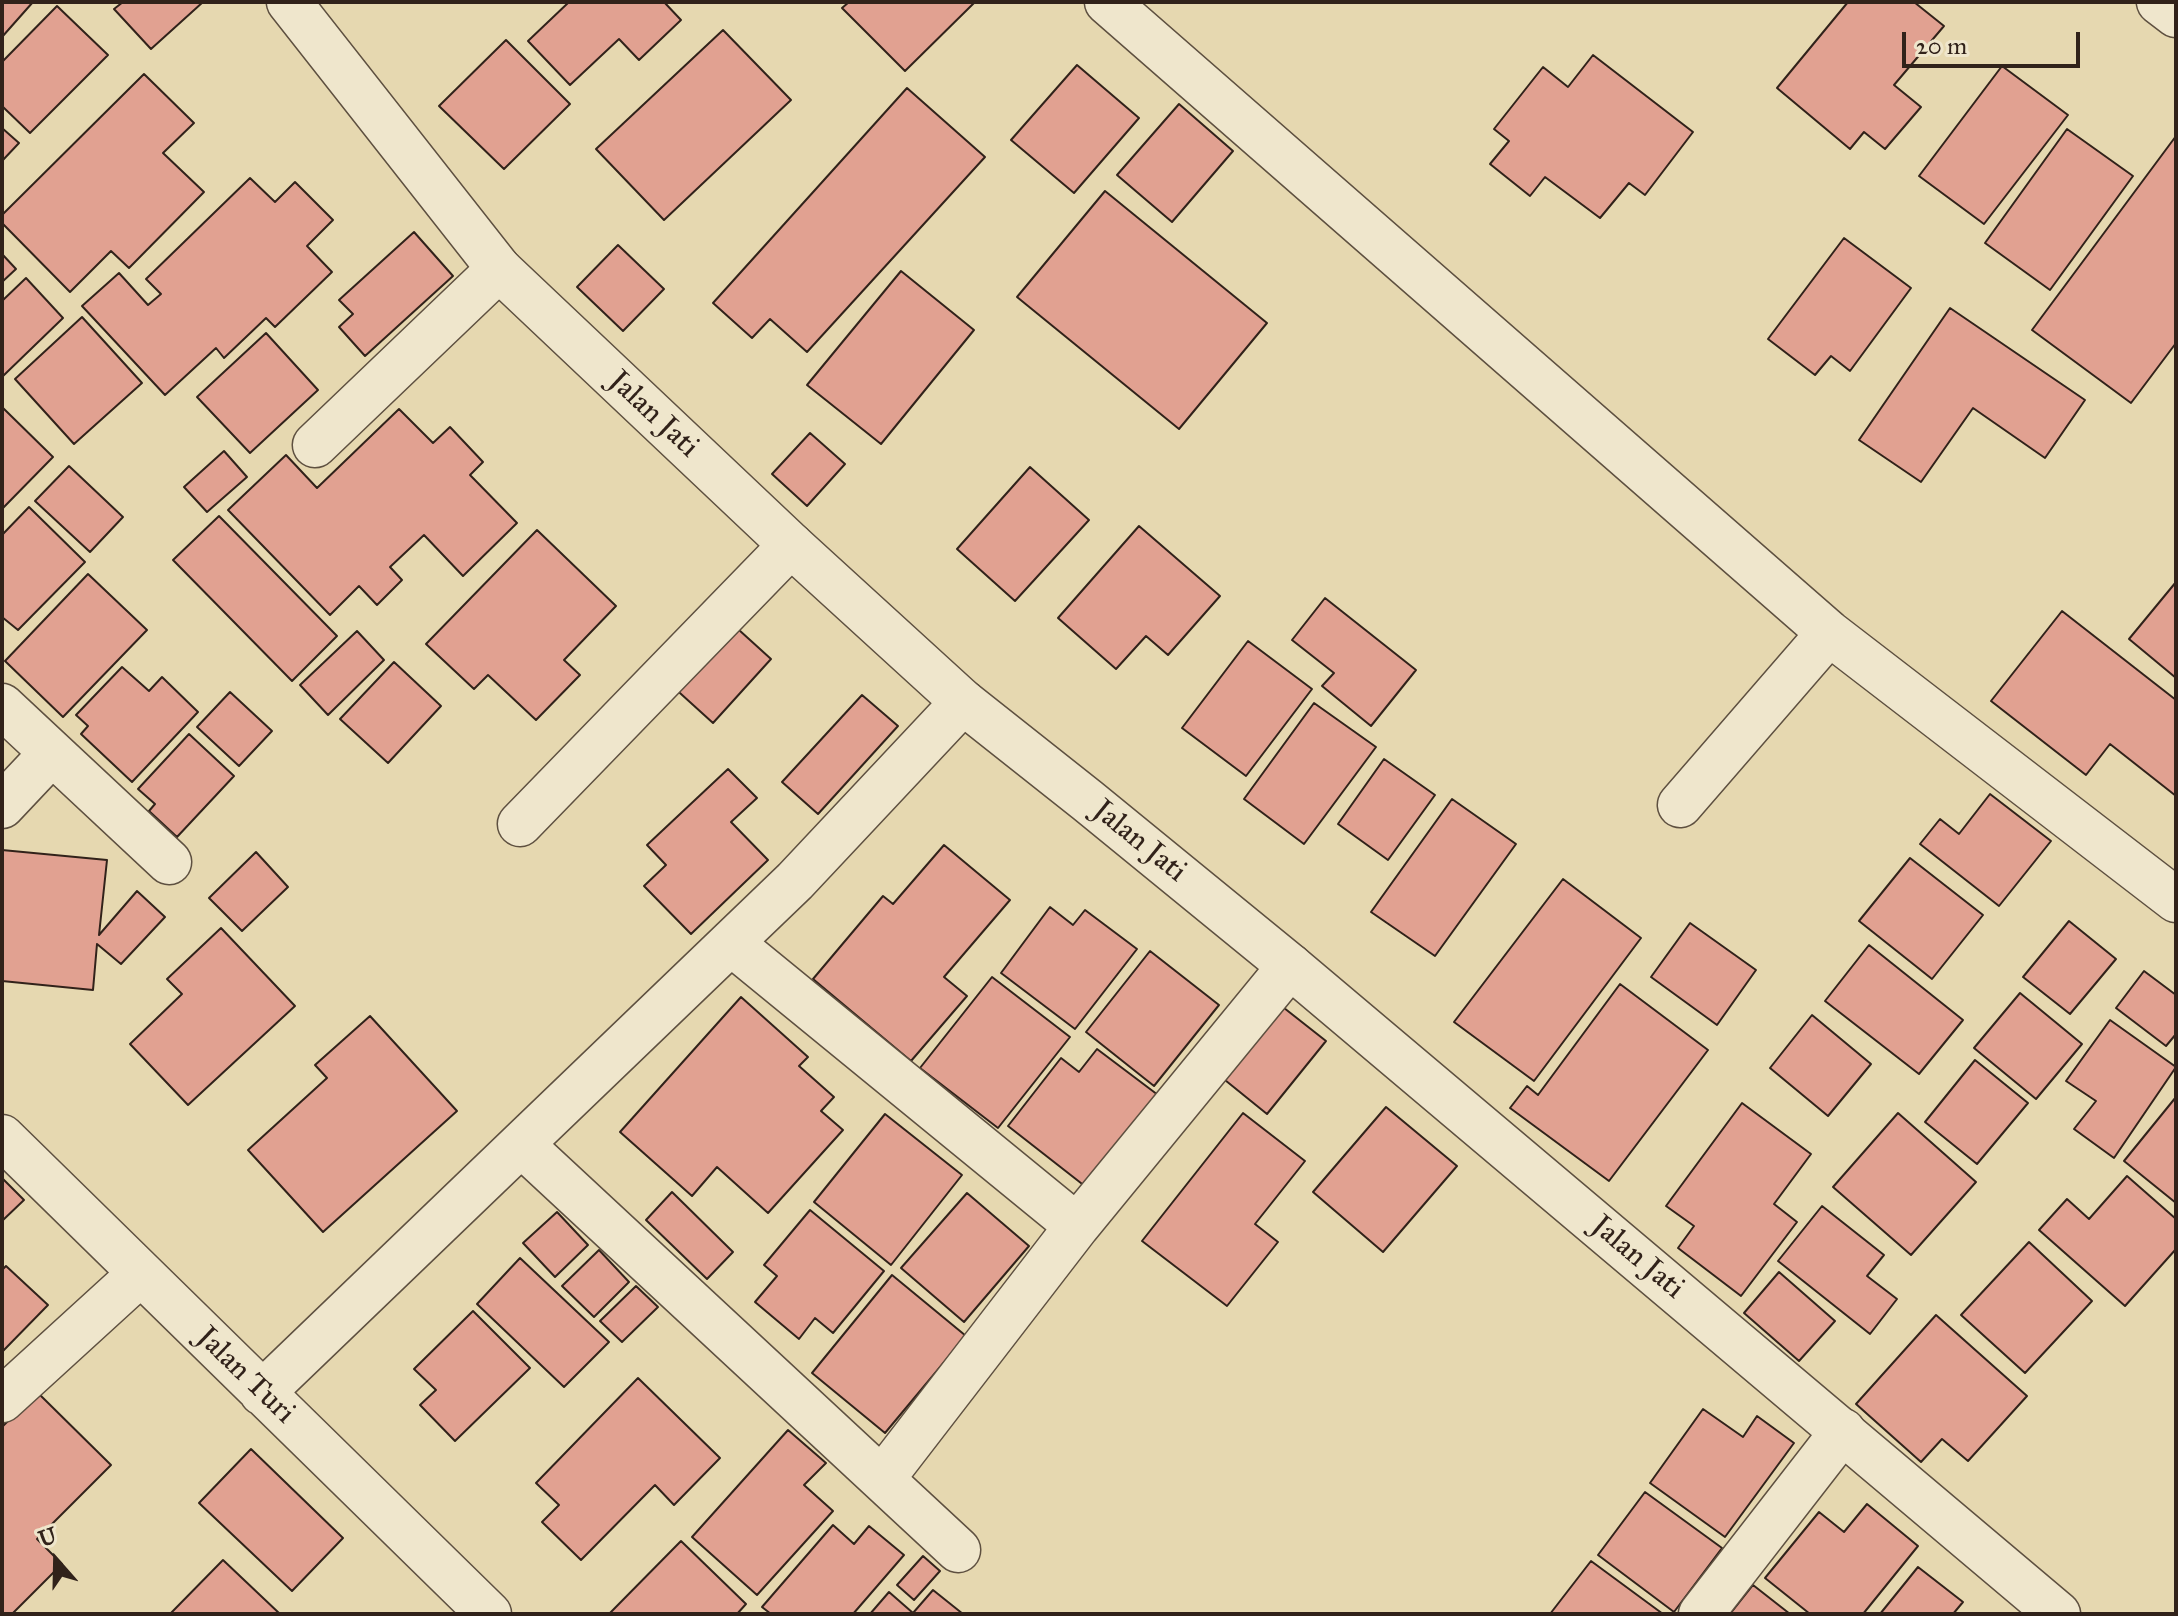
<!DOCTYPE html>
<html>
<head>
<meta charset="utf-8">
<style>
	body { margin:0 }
	#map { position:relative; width:2178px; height:1616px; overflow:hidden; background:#e6d8b0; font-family:"IM FELL Great Primer",serif }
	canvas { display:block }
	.frame { position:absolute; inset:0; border:4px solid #31221a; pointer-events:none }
	.north { position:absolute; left:16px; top:1520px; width:80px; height:80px; -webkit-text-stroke:6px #efe6cc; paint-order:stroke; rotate:340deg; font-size:22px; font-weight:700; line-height:32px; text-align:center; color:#31221a }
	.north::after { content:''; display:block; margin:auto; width:28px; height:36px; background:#31221a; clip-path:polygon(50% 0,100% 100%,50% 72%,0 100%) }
	.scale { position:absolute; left:1902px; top:32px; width:178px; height:36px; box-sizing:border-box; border:4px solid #31221a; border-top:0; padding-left:10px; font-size:24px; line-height:28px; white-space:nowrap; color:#31221a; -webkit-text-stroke:6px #efe6cc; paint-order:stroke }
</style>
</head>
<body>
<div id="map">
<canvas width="2178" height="1616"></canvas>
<div class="frame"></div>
<div class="north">U</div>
<div class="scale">20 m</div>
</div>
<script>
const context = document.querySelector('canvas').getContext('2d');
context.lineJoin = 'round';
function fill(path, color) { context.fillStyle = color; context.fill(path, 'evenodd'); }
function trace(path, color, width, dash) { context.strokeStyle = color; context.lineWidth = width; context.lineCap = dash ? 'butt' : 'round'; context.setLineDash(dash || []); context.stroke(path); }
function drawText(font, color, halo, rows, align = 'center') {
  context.font = font + ' "IM FELL Great Primer",serif'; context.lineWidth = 7; context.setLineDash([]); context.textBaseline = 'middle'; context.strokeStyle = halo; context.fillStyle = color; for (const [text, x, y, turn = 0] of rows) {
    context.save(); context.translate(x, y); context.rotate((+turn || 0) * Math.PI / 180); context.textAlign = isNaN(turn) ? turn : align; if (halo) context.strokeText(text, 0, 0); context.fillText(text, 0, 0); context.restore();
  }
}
const building = new Path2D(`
	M2,2H33L2,37Z
	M123,2H203L151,49L114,9Z
	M569,2H664L681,20L639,60L619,39L570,85L528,41Z
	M849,2H975L905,71L842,8Z
	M1848,2H1914L1944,26L1894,85L1921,107L1885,149L1864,132L1850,149L1777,88Z
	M57,6L108,55L30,133L2,106V62Z
	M723,30L791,100L664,220L596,149Z
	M506,40L570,104L504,169L439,106Z
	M1593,55L1693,132L1645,195L1629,183L1600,218L1545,177L1530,196L1490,164L1509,141L1494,129L1543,67L1568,87Z
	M1077,65L1139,118L1074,193L1011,140Z
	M2002,66L2068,115L1984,224L1919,176Z
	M144,74L194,123L163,153L204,192L129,268L111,251L70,292L2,223V215Z
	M907,88L985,157L807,352L770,319L752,338L713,303Z
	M1179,104L1233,151L1172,222L1117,175Z
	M2,128L19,143L2,161Z
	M2067,129L2133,176L2050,290L1985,243Z
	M2176,136V343L2131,403L2032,330Z
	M250,178L275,202L295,182L333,220L307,246L332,272L275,327L266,318L224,358L216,348L165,395L82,306L119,273L148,305L161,294L146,279Z
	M1105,191L1267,323L1179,429L1017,297Z
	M414,232L453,276L365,356L339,327L353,314L339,300Z
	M1844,238L1911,288L1850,371L1831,356L1815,375L1768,339Z
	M618,245L664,289L623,331L577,287Z
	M2,254L16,269L2,282Z
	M901,271L974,330L881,444L807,385Z
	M26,278L63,318L2,377V301Z
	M1950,308L2085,400L2045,458L1973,408L1921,482L1859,440Z
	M82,317L142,383L74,444L15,379Z
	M266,333L318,390L250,453L197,397Z
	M2,407L53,457L2,509Z
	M399,409L433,443L450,427L483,462L470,475L517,523L463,576L424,535L390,567L402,580L377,605L359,586L330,615L228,510L286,455L317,488Z
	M810,433L845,464L807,506L772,474Z
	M224,451L247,477L207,512L184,487Z
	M69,466L123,517L90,552L35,501Z
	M1030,467L1089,520L1015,601L957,549Z
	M29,507L85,562L18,630L2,617V535Z
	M219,516L337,636L292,681L173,560Z
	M1139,526L1220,596L1168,655L1146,636L1116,669L1058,618Z
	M537,530L616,606L564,660L580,675L536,720L488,675L474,689L426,644Z
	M88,574L147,630L63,717L5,661Z
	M2176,582V678L2129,639Z
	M1325,598L1416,670L1371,726L1322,686L1334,673L1292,640Z
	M2062,611L2176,700V796L2110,744L2086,775L1991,701Z
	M728,620L771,659L713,723L670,684Z
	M357,631L384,660L328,715L300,685Z
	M1248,641L1312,689L1246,776L1182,728Z
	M394,662L441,706L388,763L340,719Z
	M122,667L149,691L162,677L198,712L132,782L81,734L88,726L76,715Z
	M230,692L272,731L239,766L197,727Z
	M862,695L898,726L818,814L782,782Z
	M1314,703L1376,747L1304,844L1244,799Z
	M189,734L234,776L177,837L149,811L155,804L138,789Z
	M1384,759L1435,795L1388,860L1338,824Z
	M728,769L757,798L731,822L768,860L691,934L644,886L666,865L647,845Z
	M1990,794L2051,841L1999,906L1920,844L1940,819L1959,834Z
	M1452,799L1516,844L1435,956L1371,912Z
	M944,845L1010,900L944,977L967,996L911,1061L813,979L883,896L893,904Z
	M2,850L107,860L99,935L137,891L165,917L121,964L97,944L93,990L2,981Z
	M256,852L288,887L242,931L209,898Z
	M1910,858L1983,915L1932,979L1859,921Z
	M1563,879L1641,938L1534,1081L1454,1022Z
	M1050,907L1073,925L1085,910L1137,949L1075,1029L1001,973Z
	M2069,921L2116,959L2070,1014L2023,977Z
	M1690,923L1756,970L1717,1025L1651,977Z
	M221,928L295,1006L188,1105L130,1044L182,994L167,979Z
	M1869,945L1963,1020L1919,1074L1825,1001Z
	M1150,951L1219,1005L1154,1086L1086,1032Z
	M2144,971L2176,995V1034L2166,1046L2116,1008Z
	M992,977L1070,1037L998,1128L920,1068Z
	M1620,984L1708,1050L1609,1181L1510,1108L1527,1086L1538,1095Z
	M2020,993L2082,1044L2036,1099L1974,1048Z
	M741,997L808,1057L799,1066L834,1097L821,1111L843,1130L768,1213L717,1167L692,1196L620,1132Z
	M1279,1004L1326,1041L1267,1114L1220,1076Z
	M1812,1015L1871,1064L1828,1116L1770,1068Z
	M370,1016L457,1111L323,1232L248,1150L327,1078L315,1065Z
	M2110,1020L2176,1067L2114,1158L2074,1129L2096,1101L2066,1081Z
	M1097,1049L1158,1095L1086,1187L1008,1126L1061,1058L1079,1072Z
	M1975,1060L2028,1103L1977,1164L1925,1122Z
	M2176,1097V1203L2124,1161Z
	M1742,1103L1811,1154L1774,1204L1797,1222L1741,1296L1678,1248L1694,1226L1666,1206Z
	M1386,1107L1457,1166L1383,1252L1313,1192Z
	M1243,1113L1305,1161L1255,1224L1278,1242L1227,1306L1142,1241Z
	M1898,1113L1976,1182L1911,1255L1833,1187Z
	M885,1114L962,1175L891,1265L814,1202Z
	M2127,1176L2176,1219V1249L2125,1306L2039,1230L2067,1199L2089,1219Z
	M2,1178L24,1200L2,1221Z
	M672,1192L733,1252L707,1279L646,1220Z
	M967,1193L1029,1246L964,1322L901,1268Z
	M1822,1206L1884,1255L1867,1276L1897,1299L1870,1334L1778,1261Z
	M810,1210L884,1271L833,1333L815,1318L799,1339L755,1302L777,1276L764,1265Z
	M557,1212L588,1245L555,1277L523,1243Z
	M2029,1242L2092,1301L2025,1373L1961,1315Z
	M599,1250L629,1282L594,1317L562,1286Z
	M520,1258L609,1342L564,1387L477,1304Z
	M6,1266L48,1305L2,1352V1270Z
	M1779,1272L1835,1321L1799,1361L1744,1313Z
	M892,1275L966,1336L885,1433L812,1373Z
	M636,1286L658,1307L622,1342L600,1321Z
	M473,1311L530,1368L455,1441L420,1405L436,1390L414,1369Z
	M1936,1315L2027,1396L1968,1461L1942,1439L1921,1462L1856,1404Z
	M638,1378L720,1458L674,1505L655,1485L581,1560L542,1522L559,1505L536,1483Z
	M37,1392L111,1465L37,1539L62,1564L12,1614H2V1427Z
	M1703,1409L1743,1437L1757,1416L1794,1443L1725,1537L1650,1483Z
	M788,1430L826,1463L804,1485L833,1511L757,1595L692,1537Z
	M251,1449L343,1538L292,1591L199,1503Z
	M1645,1492L1722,1548L1674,1612L1598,1555Z
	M1867,1504L1918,1546L1863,1614H1810L1765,1578L1819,1512L1844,1532Z
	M833,1525L854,1544L869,1526L904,1555L853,1614H771L762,1607Z
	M681,1541L746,1604L737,1614H609Z
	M923,1556L940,1571L914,1600L897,1585Z
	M223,1560L280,1614H170Z
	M1591,1561L1663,1614H1550Z
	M1918,1567L1963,1602L1953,1614H1880Z
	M1753,1585L1790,1614H1730Z
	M933,1590L963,1614H870L889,1592L913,1613Z`);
fill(building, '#e1a191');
trace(building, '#31221a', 2);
const minor = new Path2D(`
	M1107,2L1829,633L2176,900
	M2159,2L2176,15
	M315,445L499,269
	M2,706L169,862
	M1680,805L1829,633
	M2,806L52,753
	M520,824L791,545
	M731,943L1077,1226
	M2,1137L489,1614
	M522,1145L958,1550
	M262,1393L795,881L963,702
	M2,1400L140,1274
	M882,1479L1077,1226L1290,966
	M1701,1614L1843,1431`);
const tertiary = new Path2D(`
	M289,2L499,269L791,545L963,702L1088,801L1290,966L2058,1614`);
trace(minor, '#5e5040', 47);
trace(tertiary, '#5e5040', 47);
trace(minor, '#efe6cc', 44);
trace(tertiary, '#efe6cc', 44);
drawText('30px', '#31221a', '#efe6cc', [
	["Jalan Jati",653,415,43],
	["Jalan Jati",1139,842,39],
	["Jalan Jati",1637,1258,40],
	["Jalan Turi",245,1376,44]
]);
</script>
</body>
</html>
